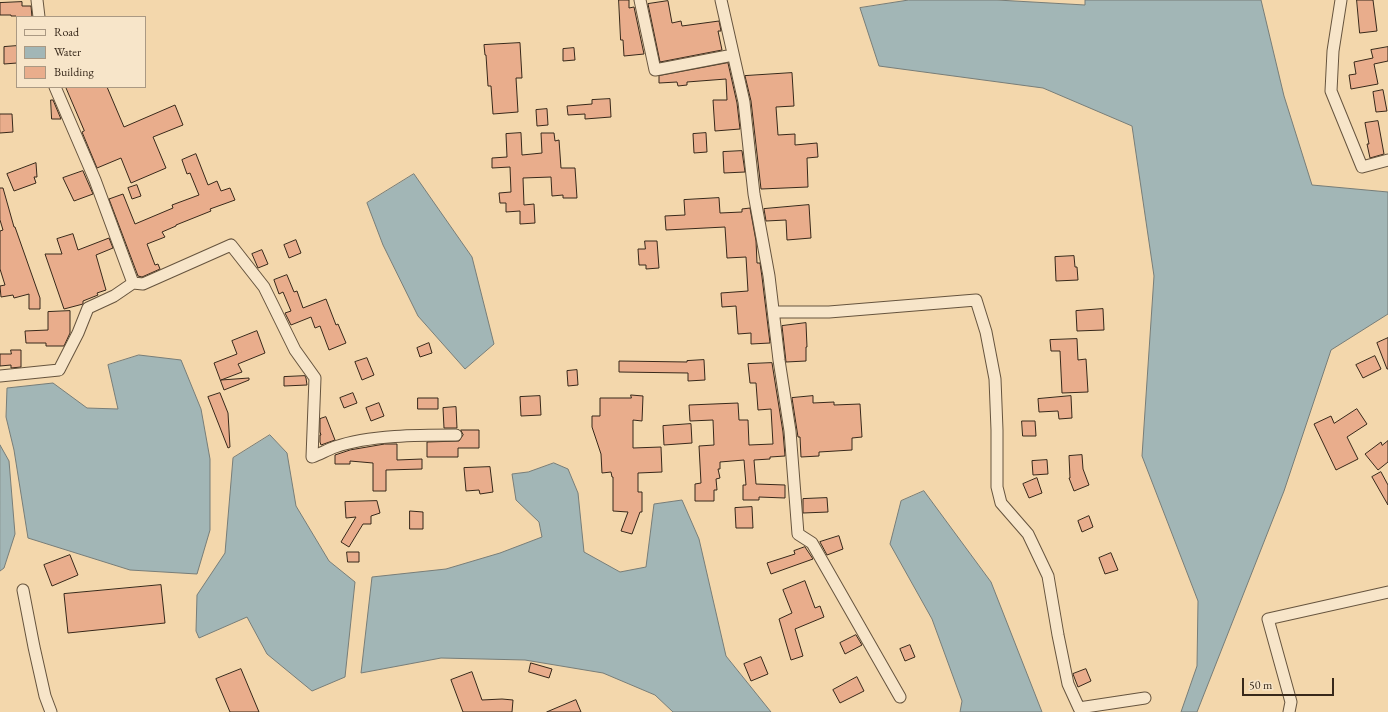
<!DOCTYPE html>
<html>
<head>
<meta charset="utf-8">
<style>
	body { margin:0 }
	#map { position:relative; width:1388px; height:712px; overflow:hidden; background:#f3d7ac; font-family:"EB Garamond",serif }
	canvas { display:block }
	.legend { position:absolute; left:16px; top:16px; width:130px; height:72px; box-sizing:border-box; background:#f7e5c9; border:1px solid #aa9983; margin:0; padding:5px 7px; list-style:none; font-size:12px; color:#37281a }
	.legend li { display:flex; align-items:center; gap:8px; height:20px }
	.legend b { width:20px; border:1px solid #aa9983 }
	.scale { position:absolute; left:1242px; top:678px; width:92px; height:18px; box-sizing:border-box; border:2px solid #37281a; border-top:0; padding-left:5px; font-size:12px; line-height:14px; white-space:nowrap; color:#37281a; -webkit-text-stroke:3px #f7e5c9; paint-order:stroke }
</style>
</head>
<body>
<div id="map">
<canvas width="1388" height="712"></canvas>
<ul class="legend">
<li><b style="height:5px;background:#f7e5c9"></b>Road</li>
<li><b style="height:11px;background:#a2b6b6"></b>Water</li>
<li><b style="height:11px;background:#e9ad8c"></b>Building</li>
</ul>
<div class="scale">50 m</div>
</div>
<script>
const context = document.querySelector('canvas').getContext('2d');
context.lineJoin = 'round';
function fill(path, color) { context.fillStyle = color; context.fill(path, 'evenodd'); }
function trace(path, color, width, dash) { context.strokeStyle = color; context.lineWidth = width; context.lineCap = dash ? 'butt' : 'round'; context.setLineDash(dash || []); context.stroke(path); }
const water = new Path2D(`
	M909,0H997L1085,5V0H1261L1284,96L1312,185L1388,192V314L1331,350L1284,491L1197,712H1181L1197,666L1198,601L1142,456L1154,276L1132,126L1043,88L879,66L860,8Z
	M414,174L472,257L494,344L465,369L418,316L383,245L367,203Z
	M139,355L181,360L201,409L210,459V530L197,574L130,570L28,538L14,450L6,417L7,388L53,383L87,408L118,409L108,365Z
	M270,435L287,453L296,506L329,561L355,582L345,677L312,691L267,654L247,617L199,638L196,631L197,595L225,553L233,458Z
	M0,445L9,461L15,534L4,568L0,571Z
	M554,463L568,469L578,493L584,552L620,572L646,567L654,504L682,500L699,539L726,656L771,712H673L655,695L603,673L525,660L441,658L361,673L372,577L446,569L500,553L542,537L539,522L516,500L512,474L528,472Z
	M924,491L991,582L1042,712H960L962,701L932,619L890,544L901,501Z`);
fill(water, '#a2b6b6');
trace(water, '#777d78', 1);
const building = new Path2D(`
	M619,0H629V8L634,7L644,54L624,56L623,40H621Z
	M1357,0H1373L1377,31L1360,33Z
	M668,1L672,23L681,21L682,26L719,21L721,31H718L722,50L660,62L648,4Z
	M22,2V6H31L32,17H17L16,16H11V15H0V3Z
	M520,43L522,78H516L518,112L493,114L491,86H488L486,55H485L484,45Z
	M17,46V63L4,64V47Z
	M1388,47V61L1374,64L1378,84L1351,89L1349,75L1356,74L1354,62L1373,58L1371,50Z
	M574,48L575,60L563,61V49Z
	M728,63L737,103L740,129L715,131L713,100H727L726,79L687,82V85L678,86L677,82L659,83V76Z
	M792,73L794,106L776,107L778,135L795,134V145L817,143L818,157L807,158L808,187L761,189L751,101L745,76Z
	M66,87H107L124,127L175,105L183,125L153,137L166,168L131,183L121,158L97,168L82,132L84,131Z
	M1383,90L1387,111L1376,112L1373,92Z
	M610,99L611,117L585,119V114L568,115L567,106L592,104V100Z
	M51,100H53L61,119H52Z
	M547,109L548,125L537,126L536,110Z
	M0,114H12L13,132L0,133Z
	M1378,121L1384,154L1370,158L1367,144H1369L1365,123Z
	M521,133L522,155L542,153L541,133H554L555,141L559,140L561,168H575L577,198H563V195L552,196L551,177L523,178L524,205L534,204L535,223L520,224V211L506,212V203H500L499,193L511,192L510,167L492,168V158L507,157L506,134Z
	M706,133L707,152L694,153L693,134Z
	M742,151L745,172L724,173L723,152Z
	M196,154L208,185L217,181L221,191L230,188L235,200L210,209L211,211L176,225V226L162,232L165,237L147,244L155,265L158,264L160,269L142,277L138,276L109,199L123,194L135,224L173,208L172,205L199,195L190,173L187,174L182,160Z
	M36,163L37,177H34L36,183L14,191L7,174Z
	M83,171L93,194L74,201L63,178Z
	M137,185L141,196L132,199L128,188Z
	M0,188H3L14,227H15L40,298V309H29V294L14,298L13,295L1,297L0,286L5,285L0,269V231L3,230L0,220Z
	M719,198L720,213L742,212V209L750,208L756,241L757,263H760L762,277L770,343L751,344V333L738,334L736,306L722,307L721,293L748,291L746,257L727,258L725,227L666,230L665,216L685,215L684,200Z
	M809,205L811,238L787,240L786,220L766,221L764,209Z
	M73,234L78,250L109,238L113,248L96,255L106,290L97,293L98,295L83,301V304L64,309L45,254H62L57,239Z
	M296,240L301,253L289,258L284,245Z
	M645,241H657L659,268L646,269V265H639L638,249H645Z
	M262,250L268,264L258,268L252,254Z
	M1074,256L1075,267H1077L1078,280L1056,281L1055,257Z
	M287,275L294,292L297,291L303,308L326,299L336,325L338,324L346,343L329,350L320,326L315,328L311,317L291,325L285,313L291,311L283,292L279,294L274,280Z
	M1103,309L1104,330L1077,331L1076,311Z
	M70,311V333L64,346H46V343H26L25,331L48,330V312Z
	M806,323L807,347H806V361L786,362L782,326Z
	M257,331L265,353L238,364L242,372L221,380L249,378V380L224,390L214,363L237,354L232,341Z
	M1388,338V369H1387L1377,343Z
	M1077,339L1078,360L1086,359L1088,392L1062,393L1060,351H1051L1050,340Z
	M429,343L432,353L420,357L417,348Z
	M11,350H21V367L11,368V365L0,366V354H11Z
	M1375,356L1381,369L1363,378L1356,365Z
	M367,358L374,375L362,380L355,362Z
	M704,360L705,380L688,381V373L619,372V361L687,362V361Z
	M772,363L783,432L785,456L770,457V459L754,460L756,484L785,485V498L759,497V500H743V485H746L744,460L720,462V469H718L720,478L716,479L717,490H714V501H695V484L701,483L699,446L714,445L713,420L690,421L689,405L738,403L739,420H748L749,445L773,444L771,409L758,410L756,383H750L748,364Z
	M577,370L578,385L568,386L567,371Z
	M305,376L306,378L307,385L284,386V377Z
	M220,393L228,413L230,447L228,448L208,397Z
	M353,393L357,403L344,408L340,398Z
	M631,395L643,396L642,421L633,420V448L661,447L662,472L638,473V492H642V512H640L632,534L621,531L628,512L613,511V477H612L611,472L602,473L601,454L592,427V416H600V398H631Z
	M540,396L541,415L521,416L520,397Z
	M813,396V403L834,402V405L860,404L862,437L852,438V450L819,452V456L801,457L800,437H798L792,398Z
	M1071,396L1072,418L1059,419L1058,411L1039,412L1038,399Z
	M418,398H438V409H418Z
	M379,403L384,416L371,421L366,408Z
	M456,407L457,428H444L443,408Z
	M1357,409L1367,424L1347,437L1358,459L1336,470L1314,424L1331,416L1334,423Z
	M326,417L335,440L321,445L320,442V435H321L320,432V419Z
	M1022,421H1035L1036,436H1023Z
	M691,424L692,443L664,445L663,426Z
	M461,430H479V448H458V457H427V442L459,441L463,435Z
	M1388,441V462L1378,470L1365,454L1381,442L1382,445Z
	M385,444H397V460L422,459V469L386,470V491H373V463L350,461V464H335V455L350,450Z
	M1082,455L1083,469L1089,485L1074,491L1069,478H1070L1069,456Z
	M1047,460L1048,474L1033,475L1032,461Z
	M490,467L493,492L480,494L479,490L466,491L464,468Z
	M1381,472L1388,485V505L1372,477Z
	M1037,478L1042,493L1029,498L1023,484Z
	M827,498L828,512L803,513V499Z
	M377,501L380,513L371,516V524H363L349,547L341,542L356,517L346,518L345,502Z
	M752,507L753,528H736L735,508Z
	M410,511L423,512V529H410Z
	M1089,516L1093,527L1082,532L1078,521Z
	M839,536L843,549L827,555L820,542Z
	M805,547L813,559L771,574L767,563L795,554L794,551Z
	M347,552H359V562H348Z
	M1111,553L1118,570L1105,574L1099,558Z
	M70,555L78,575L52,586L44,565Z
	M805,581L815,608L820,606L824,617L795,629L803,656L791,660L779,619L792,613L783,590Z
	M161,585L165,623L68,633L64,594Z
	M856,635L862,645L845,654L840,643Z
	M910,645L915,657L905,661L900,649Z
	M761,657L768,674L751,681L744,664Z
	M531,663L552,669L549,678L529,672Z
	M241,669L259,712H230L216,679Z
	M1086,669L1091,681L1078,687L1073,674Z
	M472,672L482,700L502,699L513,700L512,712H463L451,680Z
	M857,677L864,691L840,703L833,690Z
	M576,700L581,712H547Z`);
fill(building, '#e9ad8c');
trace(building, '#37281a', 1);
const street = new Path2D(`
	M37,0L39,17
	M640,0L655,70L733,55
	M721,0L744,102L754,194L769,276L779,360L790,431L798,534L812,543L900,697
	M1341,0L1333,51L1331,91L1362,167L1388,160
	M133,283L143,284L231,245L264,287L295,350L315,378L312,457C320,454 327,450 335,447C369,435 420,435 456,435
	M774,312H829L976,300L986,332L995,379L997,430V487L1001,503L1028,534L1048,576L1058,635L1068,684L1079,708L1145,698
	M0,376L59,370L78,333L88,308L114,296L133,283L95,180L55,87
	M23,590L34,647L45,696L51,712
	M1289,712L1291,702L1268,619L1388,592`);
trace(street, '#66543e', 13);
trace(street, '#f7e5c9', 11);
</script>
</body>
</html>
